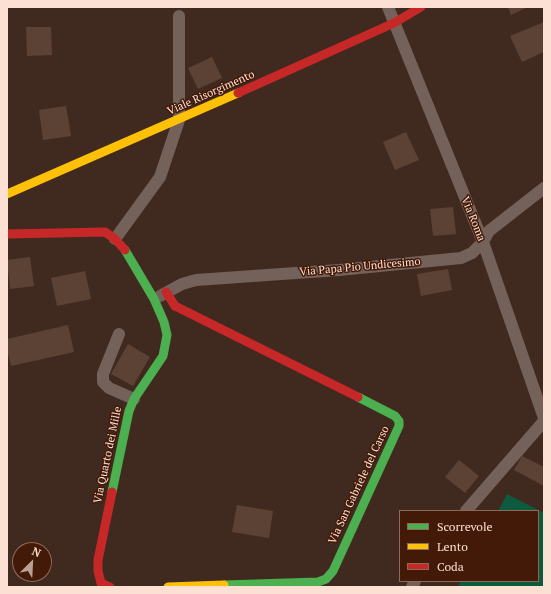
<!DOCTYPE html>
<html>
<head>
<meta charset="utf-8">
<style>
	body { margin:0 }
	#map { position:relative; width:551px; height:594px; overflow:hidden; background:#402a20; font-family:"PT Serif",serif }
	canvas { display:block }
	.frame { position:absolute; inset:0; border:8px solid #fce0d4; pointer-events:none }
	.legend { position:absolute; left:399px; top:510px; width:140px; height:72px; box-sizing:border-box; background:#431a07; border:1px solid #8d6959; margin:0; padding:5px 7px; list-style:none; font-size:12px; color:#fce0d4 }
	.legend li { display:flex; align-items:center; gap:8px; height:20px }
	.legend b { width:20px; border:1px solid #8d6959 }
	.north { position:absolute; left:12px; top:542px; width:40px; height:40px; box-sizing:border-box; background:#431a07; border:1px solid #8d6959; border-radius:50%; rotate:24deg; font-size:11px; font-weight:700; line-height:16px; text-align:center; color:#fce0d4 }
	.north::after { content:''; display:block; margin:auto; width:14px; height:18px; background:#baa095; clip-path:polygon(50% 0,100% 100%,50% 72%,0 100%) }
</style>
</head>
<body>
<div id="map">
<canvas width="551" height="594"></canvas>
<div class="frame"></div>
<ul class="legend">
<li><b style="height:5px;background:#4caf50"></b>Scorrevole</li>
<li><b style="height:5px;background:#ffc107"></b>Lento</li>
<li><b style="height:5px;background:#c62828"></b>Coda</li>
</ul>
<div class="north">N</div>
</div>
<script>
const context = document.querySelector('canvas').getContext('2d');
context.lineJoin = 'round';
function fill(path, color) { context.fillStyle = color; context.fill(path, 'evenodd'); }
function trace(path, color, width, dash) { context.strokeStyle = color; context.lineWidth = width; context.lineCap = dash ? 'butt' : 'round'; context.setLineDash(dash || []); context.stroke(path); }
function drawText(font, color, halo, rows, align = 'center') {
  context.font = font + ' "PT Serif",serif'; context.lineWidth = 3; context.setLineDash([]); context.textBaseline = 'middle'; context.strokeStyle = halo; context.fillStyle = color; for (const [text, x, y, turn = 0] of rows) {
    context.save(); context.translate(x, y); context.rotate((+turn || 0) * Math.PI / 180); context.textAlign = isNaN(turn) ? turn : align; if (halo) context.strokeText(text, 0, 0); context.fillText(text, 0, 0); context.restore();
  }
}
fill(new Path2D(`
	M507,494L544,513V587H458L461,581H538V511H498Z`), '#0d5a3e');
fill(new Path2D(`
	M508,7H528L511,15Z
	M544,22V52L522,62L510,36Z
	M26,27H51L52,55L27,56Z
	M212,57L222,78L198,89L188,68Z
	M66,106L71,136L43,140L39,110Z
	M406,132L419,160L395,170L383,142Z
	M453,207L456,234L433,236L430,209Z
	M30,257L34,286L10,289L7,260Z
	M448,269L452,290L421,296L417,274Z
	M85,271L91,299L57,306L51,278Z
	M68,325L74,352L11,366L7,349V339Z
	M128,344L150,357L133,386L111,374Z
	M522,456L544,467V486L514,470Z
	M459,460L479,476L465,493L445,477Z
	M237,505L273,511L269,538L232,532Z`), '#5c4235');
trace(new Path2D(`
	M388,7L483,242L544,418
	M115,239L160,177L179,120V16
	M160,296L182,284L196,280L339,270L461,258L472,253L483,242L489,231L544,188
	M119,334L103,374V382L109,388L134,399
	M466,511L544,421
	M412,587L415,581`), '#746159', 12);
trace(new Path2D(`
	M112,492L129,411L134,399L163,356L167,335L164,322L154,299L125,250
	M224,585L318,582L326,579L333,571L399,426V421L395,416L358,397`), '#4caf50', 9);
trace(new Path2D(`
	M7,194L238,93
	M168,587L224,585`), '#ffc107', 9);
trace(new Path2D(`
	M238,93L394,23L421,7
	M7,234L105,232L115,239L125,250
	M166,292L175,306L358,397
	M110,587L101,583L98,571V560L112,492`), '#c62828', 9);
drawText('11px', '#fce0d4', '#431a07', [
	["Viale Risorgimento",211,93,-24],
	["Via Roma",473,219,68],
	["Via Papa Pio Undicesimo",360,267,-5],
	["Via Quarto dei Mille",108,455,-78],
	["Via San Gabriele del Carso",359,485,-65]
]);
</script>
</body>
</html>
